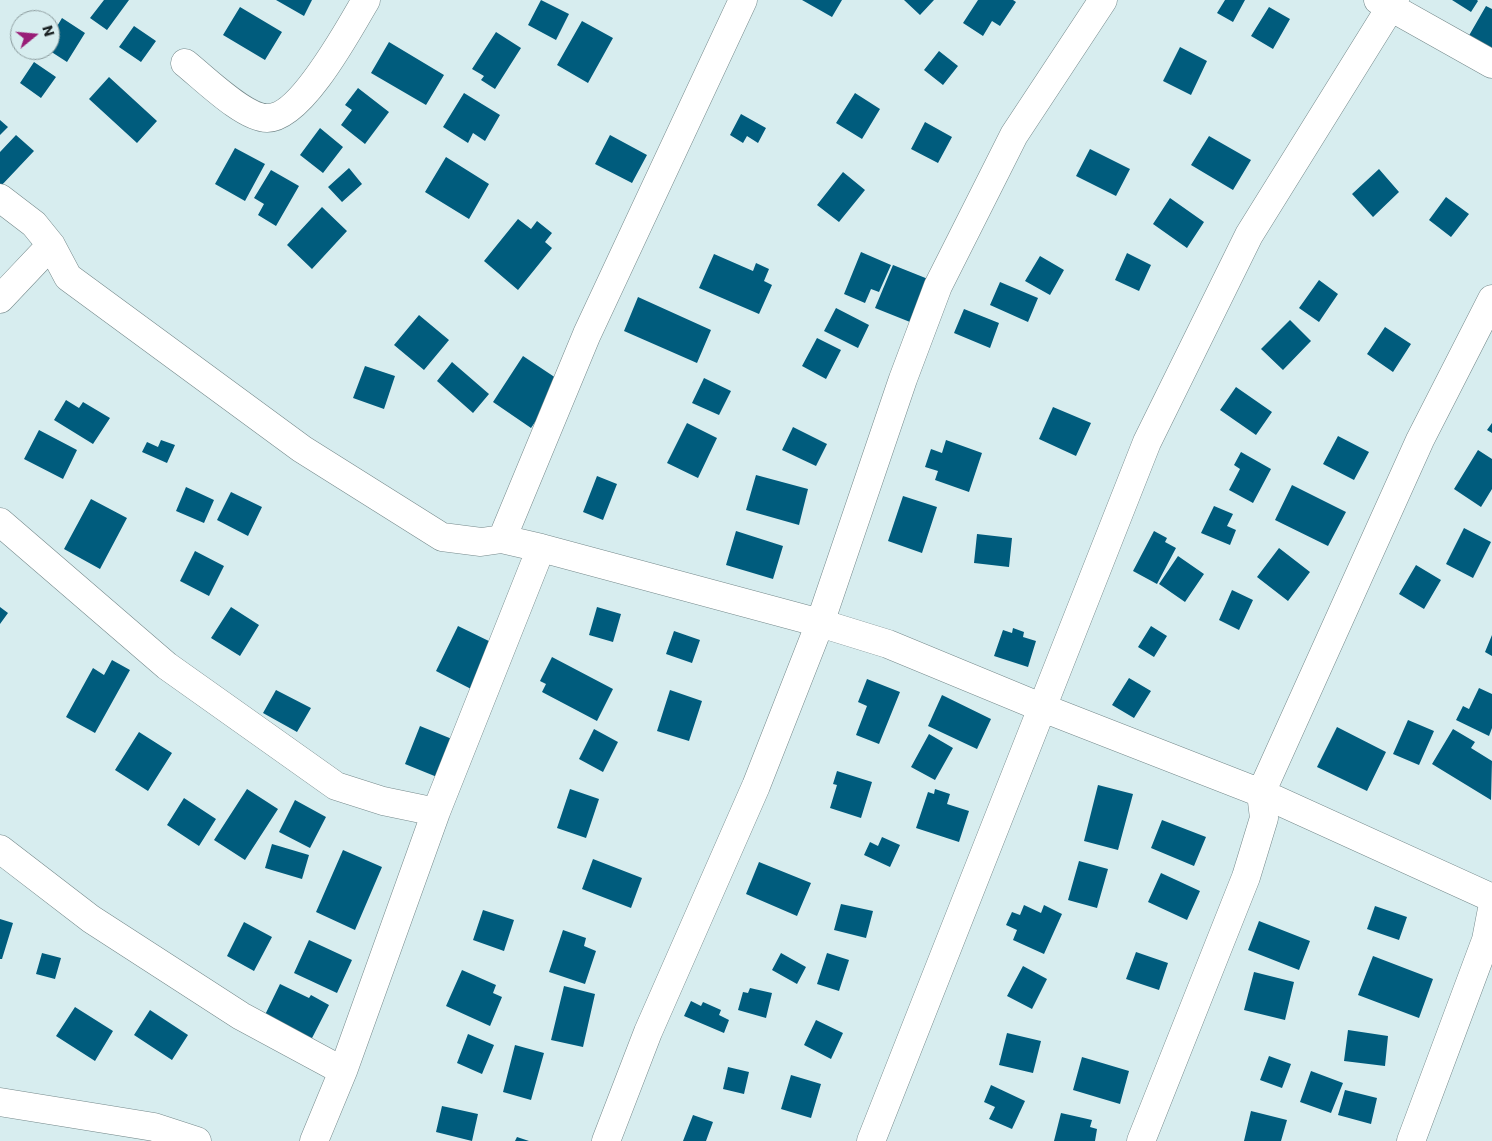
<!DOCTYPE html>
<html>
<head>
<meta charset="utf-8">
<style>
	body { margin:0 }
	#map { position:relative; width:1492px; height:1141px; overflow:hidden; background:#d7edef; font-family:Poppins,sans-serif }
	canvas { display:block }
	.north { position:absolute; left:10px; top:10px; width:50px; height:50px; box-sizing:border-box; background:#d7edef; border:1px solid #8c9c9e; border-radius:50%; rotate:73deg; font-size:14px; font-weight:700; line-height:20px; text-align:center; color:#1b2324 }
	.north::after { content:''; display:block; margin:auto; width:18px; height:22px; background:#981d77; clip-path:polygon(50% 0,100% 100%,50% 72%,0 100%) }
</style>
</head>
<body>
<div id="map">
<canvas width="1492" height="1141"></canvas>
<div class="north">N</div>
</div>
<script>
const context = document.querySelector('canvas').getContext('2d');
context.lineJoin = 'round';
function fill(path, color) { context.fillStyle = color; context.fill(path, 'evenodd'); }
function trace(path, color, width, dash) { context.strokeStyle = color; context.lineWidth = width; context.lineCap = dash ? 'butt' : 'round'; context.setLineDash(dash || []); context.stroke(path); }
fill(new Path2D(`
	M104,0H129L107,30L90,18Z
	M276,0H312L304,16Z
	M541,0L569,14L556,40L528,25Z
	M802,0H842L832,17Z
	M904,0H934L920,15Z
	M978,0H1013L1016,2L1000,26L992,21L983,36L963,23Z
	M1225,0H1245L1233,22L1217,13Z
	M1452,0H1477L1478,1L1471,12Z
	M1486,6L1492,9V49L1467,39Z
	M240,7L282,32L265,60L223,35Z
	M1269,7L1290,19L1273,49L1251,36Z
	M62,18L85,33L67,62L50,51V38Z
	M582,21L613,38L588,83L557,65Z
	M134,26L156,41L141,62L119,47Z
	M496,32L521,48L495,89L481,80L484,76L472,69Z
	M389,42L444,75L426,105L371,73Z
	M1180,47L1207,61L1191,95L1163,81Z
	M939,51L958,66L943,85L924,70Z
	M34,62L56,77L41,98L20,83Z
	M109,77L157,121L137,143L89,99Z
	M358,88L389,112L365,144L341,125L352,110L345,105Z
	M464,93L500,115L485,141L473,133L468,143L443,127Z
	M855,93L880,109L862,139L836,123Z
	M741,114L766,128L758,143L747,136L743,143L730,135Z
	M0,120L8,127L0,135Z
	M925,122L952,137L938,163L911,149Z
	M320,128L343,147L323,173L300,155Z
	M16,135L34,151L0,187V152Z
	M610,135L647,155L632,183L595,164Z
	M1209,136L1251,160L1233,190L1191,165Z
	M235,148L265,164L245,201L215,184Z
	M1090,149L1130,169L1116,196L1076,176Z
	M446,157L489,184L469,219L425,192Z
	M349,168L362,184L342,202L328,187Z
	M1379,169L1399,192L1373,217L1352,194Z
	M271,170L299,186L276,226L258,215L264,204L254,198Z
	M843,172L865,190L839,222L817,205Z
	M1446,197L1469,214L1451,237L1429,220Z
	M1170,198L1204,222L1187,248L1153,224Z
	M322,207L347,231L312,269L287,245Z
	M518,219L531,229L537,221L552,233L545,242L552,248L518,290L484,261Z
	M861,252L891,265L879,292L871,289L865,303L844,294Z
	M1127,253L1151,265L1139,291L1115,280Z
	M714,254L753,271L756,263L769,269L764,281L772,285L759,314L699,288Z
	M1040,256L1064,270L1050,295L1025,281Z
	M893,265L928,279L910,322L875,308Z
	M1319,280L1338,294L1319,322L1299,308Z
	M1000,282L1038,298L1028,322L990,305Z
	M638,297L711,330L697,363L624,331Z
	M836,308L869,325L858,348L824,331Z
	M964,309L999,323L990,348L954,333Z
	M419,315L449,340L424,370L394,345Z
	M1290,320L1311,341L1283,370L1261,349Z
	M1385,327L1411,344L1393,372L1367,354Z
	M817,338L841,350L826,379L802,366Z
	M523,356L562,382L531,428L493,402Z
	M452,362L489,394L473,413L437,381Z
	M365,366L395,376L384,409L353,398Z
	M704,378L731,391L719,415L692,403Z
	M1236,387L1272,412L1256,435L1220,410Z
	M66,400L79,408L83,402L110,418L93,444L54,420Z
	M1053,407L1091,423L1076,456L1039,439Z
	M687,423L717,438L698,478L667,463Z
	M1492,423V433L1487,430Z
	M793,427L827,444L816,466L782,450Z
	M39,430L77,450L63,479L24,459Z
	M1338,436L1369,452L1354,480L1323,464Z
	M161,440L175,445L167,463L142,452L147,442L158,447Z
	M946,440L982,453L969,492L935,480L938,471L925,467L931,449L942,453Z
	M1478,450L1492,459V489L1481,507L1454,489Z
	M1241,452L1271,469L1253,503L1229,490L1240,469L1234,465Z
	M756,475L808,489L799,525L746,510Z
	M597,476L617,484L603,520L583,512Z
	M1292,485L1346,512L1328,546L1275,520Z
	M186,487L214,500L204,523L176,511Z
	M231,492L262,507L248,536L217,520Z
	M903,496L937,507L922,553L888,541Z
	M91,499L127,518L100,569L64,549Z
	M1214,506L1233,514L1227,526L1236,530L1230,545L1201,533Z
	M1464,528L1491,542L1473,578L1446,564Z
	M736,531L783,546L773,579L726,565Z
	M1154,531L1167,538L1165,542L1176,548L1157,584L1133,571Z
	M977,534L1012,538L1009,567L974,563Z
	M1279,548L1310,572L1288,601L1257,577Z
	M195,551L224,566L209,596L180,581Z
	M1178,556L1204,574L1185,602L1159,584Z
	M1416,565L1441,580L1424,609L1399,594Z
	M1232,590L1253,600L1239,630L1219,620Z
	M0,607L8,613L0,624Z
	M231,607L259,625L240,656L211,638Z
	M597,607L621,614L613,642L589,635Z
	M458,626L495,644L473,690L436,671Z
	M1151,626L1167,636L1154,657L1138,647Z
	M1013,628L1024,632L1023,637L1036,641L1028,667L994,656L1003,630L1012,633Z
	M674,631L700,640L692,663L666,654Z
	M1492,635V656L1485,652Z
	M552,657L613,689L597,721L542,692L546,684L540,681Z
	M112,660L130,670L95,733L66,717L93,668L104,675Z
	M1129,678L1151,691L1134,718L1112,705Z
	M867,679L900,692L879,744L856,735L867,706L858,702Z
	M1479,688L1492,694V728L1489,736L1456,720L1463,706L1469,709Z
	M276,690L311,708L297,732L263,713Z
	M670,690L702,701L689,741L657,731Z
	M942,695L991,719L977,749L928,726Z
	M1408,720L1434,731L1419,765L1393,754Z
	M420,726L452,739L437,777L405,764Z
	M1337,727L1386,752L1367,791L1317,767Z
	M594,729L618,742L603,772L579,759Z
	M1453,729L1475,742L1471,748L1492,761L1491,800L1432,764Z
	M139,732L172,753L148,791L115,770Z
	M929,734L953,748L935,780L911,767Z
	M837,771L872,782L861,818L830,808L837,785L833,784Z
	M1098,785L1133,794L1118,850L1084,841Z
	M247,789L278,809L245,860L214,840Z
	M570,789L599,799L586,838L557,828Z
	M935,789L950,794L947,804L969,811L959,842L916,828L928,792L934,794Z
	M184,798L216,819L199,846L167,825Z
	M295,800L326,817L310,848L279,832Z
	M1162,820L1206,837L1194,866L1151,848Z
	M882,837L900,845L890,867L864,855L870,842L878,846Z
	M272,844L309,855L302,879L265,868Z
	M343,850L382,867L355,930L316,912Z
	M593,859L642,878L631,908L582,889Z
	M1079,861L1108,869L1097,908L1068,900Z
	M759,862L811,883L797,916L746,894Z
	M1161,873L1200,891L1187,920L1148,902Z
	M841,904L873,911L866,938L834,930Z
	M1024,905L1041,913L1044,905L1062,914L1044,954L1013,940L1017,930L1006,925L1012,912L1020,915Z
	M1375,906L1407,917L1399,940L1367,929Z
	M483,910L514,920L504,951L473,940Z
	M0,919L13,923L2,959H0Z
	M1259,921L1310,941L1299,970L1248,950Z
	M244,922L272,937L254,971L227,956Z
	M563,930L586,938L584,946L596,951L585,984L549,972Z
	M309,940L352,960L337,993L294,973Z
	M1136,952L1168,963L1159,990L1126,979Z
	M42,953L61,958L55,979L36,974Z
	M781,953L806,967L797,984L772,970Z
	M827,953L849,960L839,991L817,984Z
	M1373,956L1433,979L1419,1018L1358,995Z
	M1023,966L1047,979L1032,1009L1007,996Z
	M462,970L496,985L493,993L502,997L490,1026L446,1006Z
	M1254,972L1294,982L1285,1020L1244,1010Z
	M280,984L309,998L311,995L329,1005L310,1042L263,1019Z
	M564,986L595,994L583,1047L551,1040Z
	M750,988L772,993L766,1018L738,1010L743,992L748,993Z
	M691,1001L701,1006L703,1002L721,1010L719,1015L729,1020L724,1033L684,1016Z
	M75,1007L113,1031L95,1061L56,1036Z
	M150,1010L188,1035L172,1060L134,1035Z
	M816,1020L843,1033L831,1059L804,1045Z
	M1348,1030L1388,1036L1385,1066L1344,1061Z
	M1007,1033L1041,1041L1033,1073L999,1065Z
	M468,1034L494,1045L482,1074L457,1063Z
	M515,1045L544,1053L531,1100L503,1092Z
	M1269,1056L1291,1064L1282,1088L1260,1080Z
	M1082,1057L1129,1071L1120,1104L1073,1090Z
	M728,1067L749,1072L744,1094L723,1089Z
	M1311,1071L1343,1083L1331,1113L1300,1102Z
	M791,1075L821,1084L811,1118L781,1109Z
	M991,1085L1025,1101L1012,1129L989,1119L995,1107L984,1102Z
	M1345,1090L1377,1098L1371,1124L1338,1115Z
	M442,1106L478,1114L472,1141L436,1132Z
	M1251,1111L1287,1120L1281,1141H1244Z
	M1061,1113L1092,1120L1090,1127L1097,1129L1095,1141H1054Z
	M693,1115L713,1122L706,1141H683Z
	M517,1137L529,1141H515Z`), '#005c7d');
const minor = new Path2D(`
	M1378,0L1492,64
	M185,63C204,78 244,118 267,118C301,119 350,27 366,0
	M0,198L34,224L51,245L68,277L302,449L442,537L481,542L502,539L541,548L820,623L888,644L1043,708L1261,793L1492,898
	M0,299L51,245
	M0,522L167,666L336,786L383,801L436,812
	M502,539L587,334L743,0
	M0,849L91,919L241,1016L343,1071
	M0,1102L154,1127L197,1141
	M314,1141L343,1071L436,812L541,548
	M606,1141L648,1032L756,786L820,623L903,379L938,286L1014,135L1103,0
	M871,1141L1147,442L1249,235L1395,0
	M1141,1141L1246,877L1264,818L1261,793L1420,440L1492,299
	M1411,1141L1486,940L1492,909`);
trace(minor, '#75898b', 29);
trace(minor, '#fff', 28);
</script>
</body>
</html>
